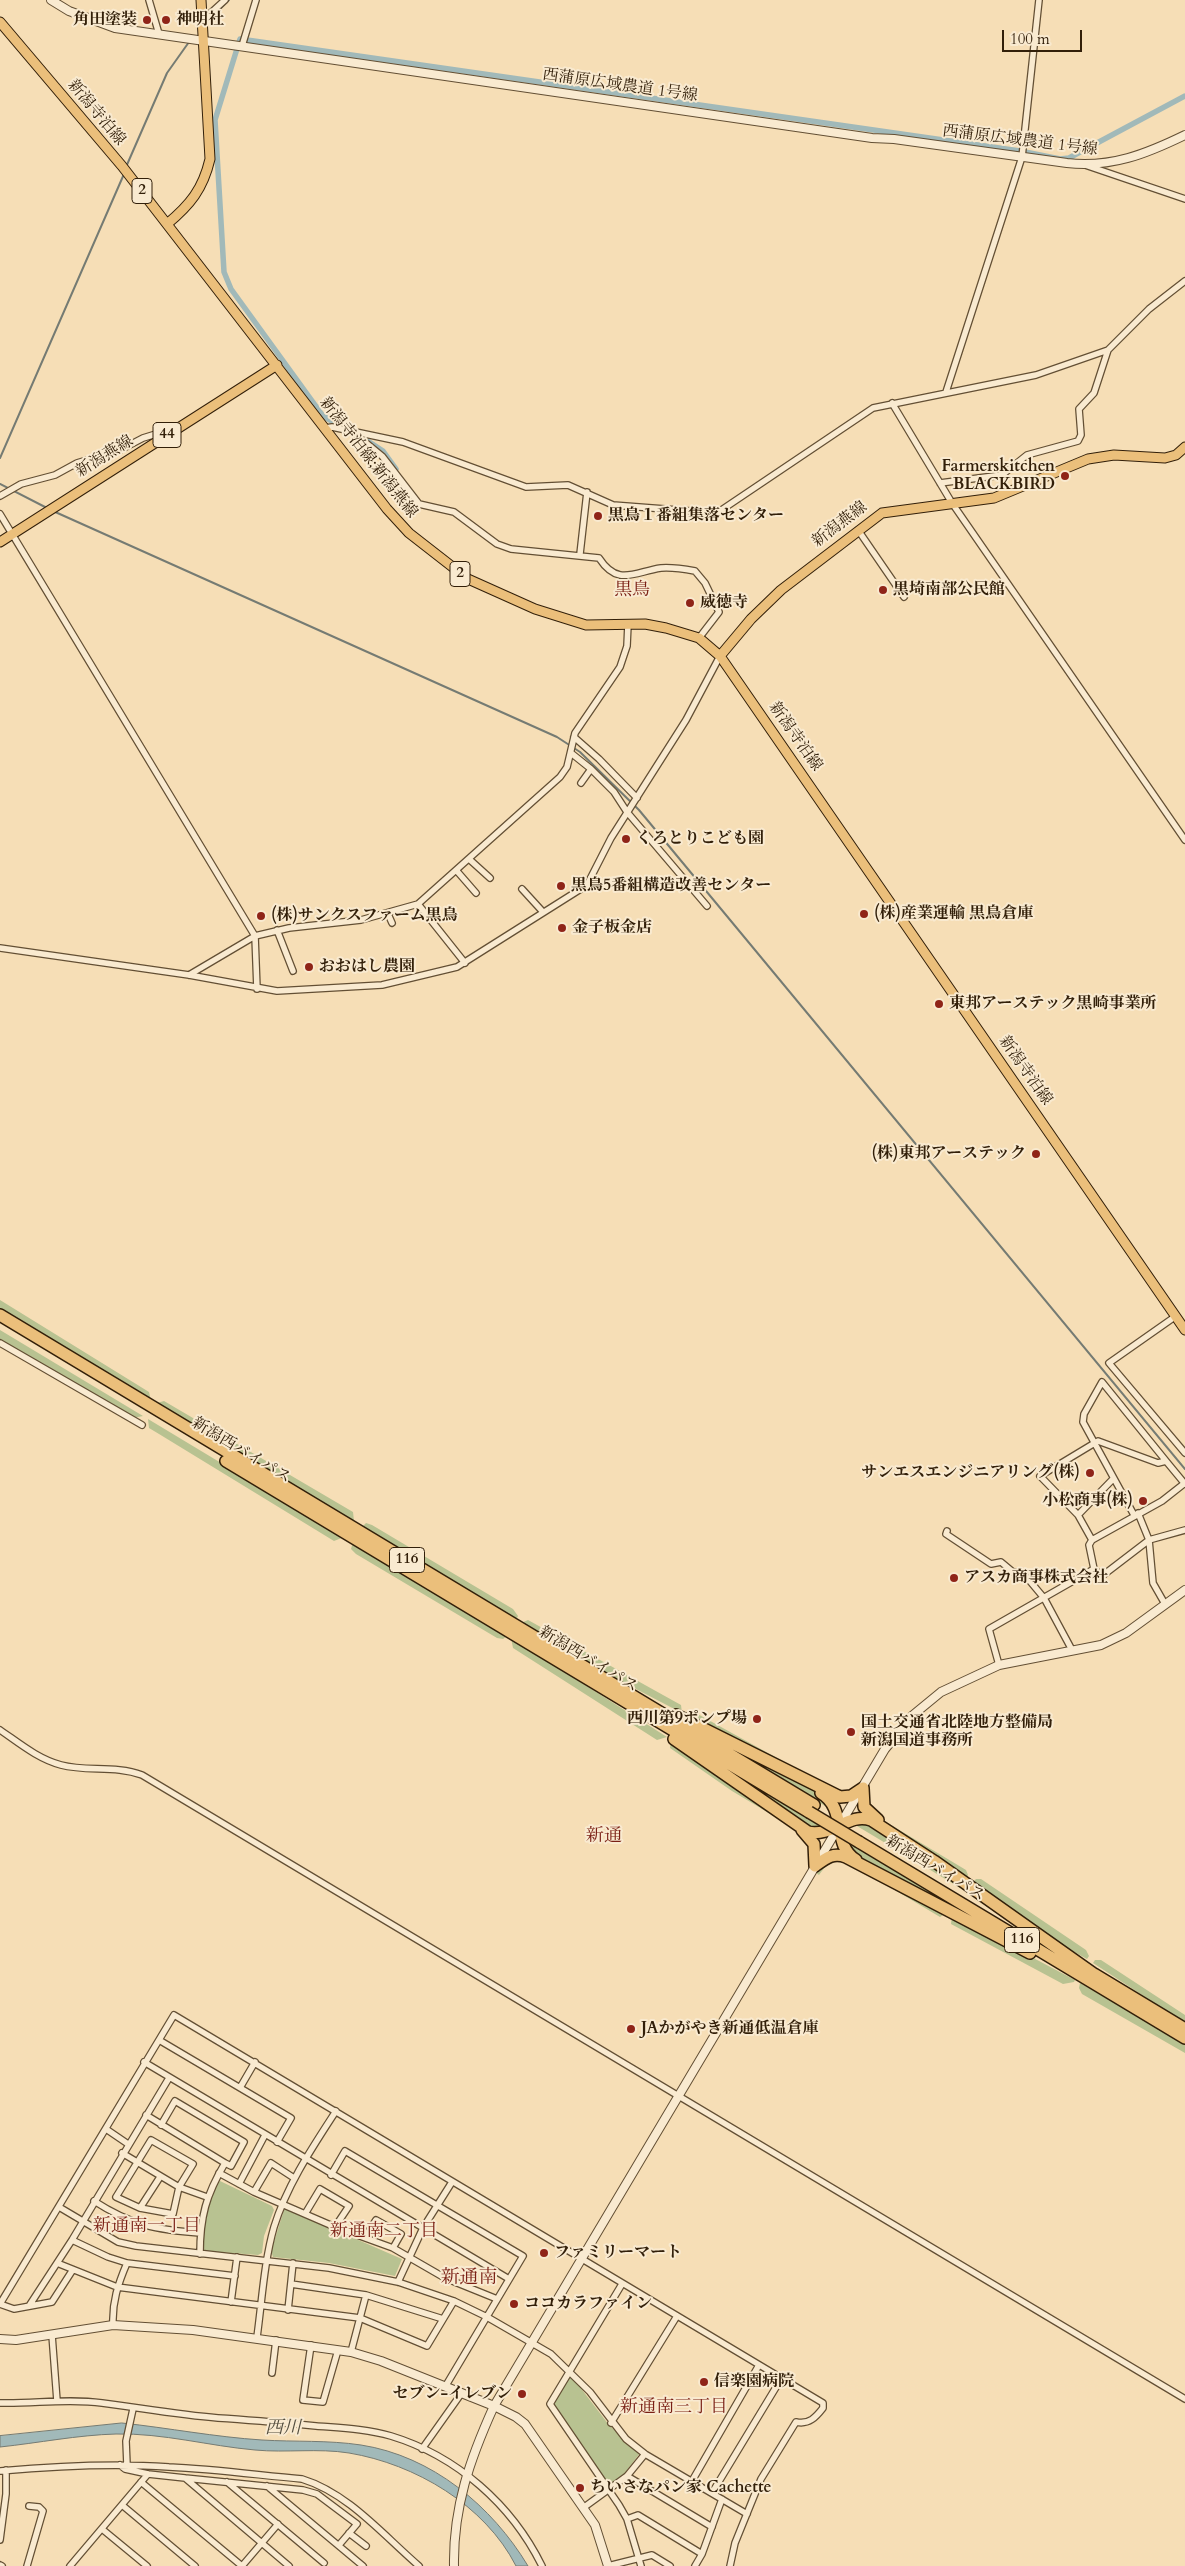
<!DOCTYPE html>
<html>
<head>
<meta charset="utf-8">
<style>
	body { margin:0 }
	#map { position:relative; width:1185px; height:2566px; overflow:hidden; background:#f6deb6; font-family:Cardo,serif }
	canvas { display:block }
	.scale { position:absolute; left:1002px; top:30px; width:80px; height:22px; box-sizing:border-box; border:2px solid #321f09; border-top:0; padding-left:6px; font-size:15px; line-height:18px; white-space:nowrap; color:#321f09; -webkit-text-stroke:4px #f9ead0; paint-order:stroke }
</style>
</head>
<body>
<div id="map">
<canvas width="1185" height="2566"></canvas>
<div class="scale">100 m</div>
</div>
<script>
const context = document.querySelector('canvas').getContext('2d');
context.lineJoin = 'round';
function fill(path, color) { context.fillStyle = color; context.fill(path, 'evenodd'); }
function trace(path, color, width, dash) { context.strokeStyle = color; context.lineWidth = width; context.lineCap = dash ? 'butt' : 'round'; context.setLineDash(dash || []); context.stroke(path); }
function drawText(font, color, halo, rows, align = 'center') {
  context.font = font + ' Cardo,"Noto Serif JP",serif'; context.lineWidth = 4; context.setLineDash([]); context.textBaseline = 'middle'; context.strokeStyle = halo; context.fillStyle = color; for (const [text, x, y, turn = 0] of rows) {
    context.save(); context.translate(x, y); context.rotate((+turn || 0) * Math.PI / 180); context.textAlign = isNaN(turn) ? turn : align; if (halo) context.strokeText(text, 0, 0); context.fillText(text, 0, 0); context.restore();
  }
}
fill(new Path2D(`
	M0,1300L149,1392L151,1401L0,1309Z
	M0,1330L143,1416L133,1418L0,1340Z
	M164,1401L353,1512L354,1521L352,1522L157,1403Z
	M148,1419L344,1537L334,1541L159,1434L149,1428Z
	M366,1523L372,1525L513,1609L518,1616L516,1620L362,1527Z
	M353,1542L507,1636L503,1639L497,1638L356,1554L351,1549Z
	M528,1620L681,1705L682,1713L588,1664L521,1623Z
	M511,1638L667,1737L657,1740L513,1648Z
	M689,1712H694L804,1773L687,1715Z
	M696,1728L825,1796L835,1812Z
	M671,1740L797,1830L732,1791L670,1748Z
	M701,1754L827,1828L811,1829Z
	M869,1821L1002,1913L852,1823Z
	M886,1822L966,1870L968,1875L966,1879Z
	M845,1839L1002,1934L854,1855Z
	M837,1857L849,1862L946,1913L940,1917L848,1862C833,1860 827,1863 819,1875L816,1873L824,1861Z
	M976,1879H981L1086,1950L1089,1956L1087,1959L1058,1943L972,1883Z
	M952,1915L1075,1980L1074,1982L1063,1984L951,1924Z
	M1095,1960H1101L1185,2015V2023L1093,1963Z
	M1080,1983L1185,2044V2053L1082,1994L1079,1988Z
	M220,2181L272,2206L274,2210L264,2236L262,2253L258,2255L205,2251L202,2245C205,2229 206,2191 220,2181Z
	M287,2209L402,2259L395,2276L329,2263L273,2257L271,2251L284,2210Z
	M570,2374L609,2425L640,2453L624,2474L608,2485L551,2405Z`), '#b8c291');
const water = new Path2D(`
	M122,2423C169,2428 215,2437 262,2440C295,2442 328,2440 361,2445C432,2456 492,2506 528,2566H516C485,2505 415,2464 349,2453C318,2448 286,2453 255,2450C209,2446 163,2433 116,2434C78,2435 38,2443 0,2447V2436Z`);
fill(water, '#a1b9b9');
trace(water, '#757b73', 1);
trace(new Path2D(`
	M205,24L229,0
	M126,167L167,73L189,42
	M0,458L124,174
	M0,484L47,508
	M53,511L557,737L580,752L639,810L1185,1469`), '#757b73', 2);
trace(new Path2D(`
	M344,428L323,416L231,289L224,272L215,120L240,39L1020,151L1060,159L1069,158L1185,96
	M357,434L383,451L396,469`), '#a1b9b9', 5.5);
const minor = new Path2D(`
	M149,0L159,34
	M203,20L225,0
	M242,46L256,0
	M1085,165L1185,199
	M946,392L1022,157L1039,0
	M892,403L952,503L1185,840
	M325,428L332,427L403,442L526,487L568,485L613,505L717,513L873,408L1036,375L1108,350L1149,309L1185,281
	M354,433L382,456L419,504L454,512L497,544L511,549L599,558C618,587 634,572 661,568C673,567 684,569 695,571L705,583L719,612L699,638
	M940,483L1002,475L1027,455L1078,441L1081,435L1079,409L1094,393L1108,350
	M0,496L21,484L55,475L77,463L120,450L143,438L156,434L164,437
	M0,514L255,936L257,989
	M858,530L904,597
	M580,554L587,492
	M574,737L599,759L637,798
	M571,753L591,769L581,783
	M591,769L614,792L627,812L707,906
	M469,859L490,878
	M456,870L476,893
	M522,889L543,912
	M418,904L465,963
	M388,914L392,923
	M277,930L293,971
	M0,948L189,975L277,991L382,985L457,967L587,885L611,838L686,720L720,656
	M189,975L255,936L289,928L361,920L418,904L560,777L567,767L575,733L620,667L627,646L628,624
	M1176,1316L1109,1363L1185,1453
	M0,1343L142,1425
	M1138,1513L1149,1540L1153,1583L1165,1604
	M1078,1515L1113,1479
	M1134,1515L1083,1422L1084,1414L1102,1382L1166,1461
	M947,1531L946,1534L991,1564L1001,1562L1013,1572L1024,1574L1044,1598L1072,1650
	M1092,1540L1078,1515L1040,1476L1098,1441L1158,1463L1166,1461L1185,1484
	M1094,1569L1102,1576L1149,1540L1185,1530
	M999,1665L989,1629L1094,1569L1089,1545L1092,1540L1162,1501L1185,1483
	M0,1730C19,1743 38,1759 61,1765C87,1772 115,1765 142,1775L1185,2399
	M159,2040L291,2118L277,2142
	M144,2062L509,2279
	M241,2086L255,2062
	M146,2115L225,2163C206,2195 200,2217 200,2254
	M161,2125L175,2101L244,2142L231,2166L225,2163
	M106,2129L128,2144
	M151,2140L193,2164L179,2187L173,2214L140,2208L116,2197Z
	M122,2153L179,2187L207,2197
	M219,2173L254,2192L335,2227L393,2248L445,2278L497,2299
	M331,2175L345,2151L523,2256L445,2387
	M239,2184L265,2135
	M254,2192L271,2163L294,2178
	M94,2201C131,2225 157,2230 200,2233
	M59,2207L118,2242L136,2246L329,2268L398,2282L454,2301L487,2317L551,2354L590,2392L626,2439L645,2454L747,2514
	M140,2208L160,2177
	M305,2214L320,2189L349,2206L335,2227
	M365,2237L376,2220L401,2234L393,2248
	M72,2240L108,2257L127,2263L235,2276
	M57,2263L117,2287L360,2318L427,2346L454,2301
	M72,2271L52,2302L14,2309L0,2304L174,2015L823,2403V2408C816,2417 809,2425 796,2422L761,2479L735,2543L730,2566
	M398,2282L423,2228L452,2182
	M291,2284L366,2295L443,2319
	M622,2284L550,2404L619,2505L627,2519L641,2566
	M231,2302L237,2257
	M29,2306L72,2240L169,2078
	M288,2310L293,2263
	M113,2325C112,2302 118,2284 127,2263
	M52,2335L57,2401
	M257,2337C262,2301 264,2262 274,2227C287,2185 312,2148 336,2111
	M311,2345L303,2400L323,2402L338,2350
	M351,2352L366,2295
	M272,2373L276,2340
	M0,2403C34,2404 68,2398 102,2403C141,2408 179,2415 218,2418C251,2420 284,2423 316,2426C341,2428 367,2429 391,2436C457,2456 512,2505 542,2566
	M611,2423L677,2316
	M422,2449L461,2394
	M120,2465L125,2469L148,2474L185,2478L289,2566
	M127,2465L126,2441L133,2409
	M0,2471C56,2466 112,2463 169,2467C213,2469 258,2475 302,2479C348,2493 383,2535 419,2566
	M627,2476L712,2527
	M185,2478L303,2490L317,2494L357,2524L339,2545
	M692,2481L759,2365
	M141,2482L242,2566
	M227,2482L324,2563
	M267,2486L363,2566
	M712,2493L781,2379
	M122,2505L195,2566
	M583,2508L627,2476L645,2454
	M627,2519L638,2515L702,2554
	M102,2529L147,2566
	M349,2533L366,2546
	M0,2540L6,2494V2470
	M0,2565L2,2566
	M27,2566L43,2511L39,2507L29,2506
	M70,2566L148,2474
	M242,2566L278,2524
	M608,2566L652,2555L670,2566
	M695,2566L702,2554L722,2499`);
const tertiary = new Path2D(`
	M51,0L69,11L115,28L872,138L894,139L1067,163C1111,168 1146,154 1185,135
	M0,2339L16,2340L113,2325L193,2330L351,2352L381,2361L494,2406L516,2417L525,2424L595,2525L608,2566
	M454,2566C453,2507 470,2459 494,2406L885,1749L913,1715L941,1692L999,1665L1101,1645L1126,1633L1185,1590`);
const primary = new Path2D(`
	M0,22L122,166L387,509L409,533L468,579L535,609L586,625L645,624L666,628L699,638L720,656L1185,1330
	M167,224C190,205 203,189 210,159L201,0
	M0,542L277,365
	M720,656L751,619L781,590L882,513L994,498L1088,459L1114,455L1165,458L1176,455L1185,447`);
const motorway = new Path2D(`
	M0,1315L814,1805
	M226,1461L809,1812
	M676,1715L840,1797L851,1796L863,1788
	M674,1739L808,1832C833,1837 849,1812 871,1820L934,1861L1098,1977
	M863,1788L864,1807L878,1820
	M821,1793C848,1809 831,1845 856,1860
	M802,1830L814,1844L815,1866
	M859,1842L1185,2038
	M815,1866C826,1858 833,1852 846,1857L1030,1953
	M1094,1974L1185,2029`);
trace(minor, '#634f34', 8);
trace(tertiary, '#634f34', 10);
trace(primary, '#321f09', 11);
trace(motorway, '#321f09', 14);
trace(minor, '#f9ead0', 5.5);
trace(tertiary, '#f9ead0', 8);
trace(primary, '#ebbf7b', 9);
trace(motorway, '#ebbf7b', 11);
const motorwayBridge = new Path2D(`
	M809,1812L859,1842`);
trace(motorwayBridge, '#321f09', 14, []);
trace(motorwayBridge, '#ebbf7b', 11);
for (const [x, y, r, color] of [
	[147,20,5,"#8f2418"],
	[166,20,5,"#8f2418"],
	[1065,476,5,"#8f2418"],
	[598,516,5,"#8f2418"],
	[883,590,5,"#8f2418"],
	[690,603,5,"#8f2418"],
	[626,839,5,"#8f2418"],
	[561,886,5,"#8f2418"],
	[864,914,5,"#8f2418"],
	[261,916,5,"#8f2418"],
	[562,928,5,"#8f2418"],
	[309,967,5,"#8f2418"],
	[939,1004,5,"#8f2418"],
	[1036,1154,5,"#8f2418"],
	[1090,1473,5,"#8f2418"],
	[1143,1501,5,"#8f2418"],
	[954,1578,5,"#8f2418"],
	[757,1719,5,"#8f2418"],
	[851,1732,5,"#8f2418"],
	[631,2029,5,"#8f2418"],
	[544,2253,5,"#8f2418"],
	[514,2304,5,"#8f2418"],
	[704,2382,5,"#8f2418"],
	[522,2394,5,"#8f2418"],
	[580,2488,5,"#8f2418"]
]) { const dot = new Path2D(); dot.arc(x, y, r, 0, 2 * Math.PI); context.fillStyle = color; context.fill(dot); trace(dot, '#f9ead0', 2); }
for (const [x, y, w] of [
	[142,191,20],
	[167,435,28],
	[460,574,20],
	[407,1560,35],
	[1022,1940,35]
]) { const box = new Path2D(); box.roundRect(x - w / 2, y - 12.5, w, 25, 4); context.fillStyle = '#f9ead0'; context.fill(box); trace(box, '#321f09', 1); }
drawText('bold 15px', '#321f09', null, [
	["2",142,191],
	["44",167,435],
	["2",460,574],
	["116",407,1560],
	["116",1022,1940]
]);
drawText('bold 16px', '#321f09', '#f9ead0', [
	["角田塗装",137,20,"right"],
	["神明社",176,20],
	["Farmerskitchen",1055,467,"right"],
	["BLACKBIRD",1055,485,"right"],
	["黒鳥１番組集落センター",608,516],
	["黒埼南部公民館",893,590],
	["威徳寺",700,603],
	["くろとりこども園",636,839],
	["黒鳥5番組構造改善センター",571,886],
	["(株)産業運輸 黒鳥倉庫",874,914],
	["(株)サンクスファーム黒鳥",271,916],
	["金子板金店",572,928],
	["おおはし農園",319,967],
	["東邦アーステック黒崎事業所",949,1004],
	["(株)東邦アーステック",1026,1154,"right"],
	["サンエスエンジニアリング(株)",1080,1473,"right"],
	["小松商事(株)",1133,1501,"right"],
	["アスカ商事株式会社",964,1578],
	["西川第9ポンプ場",747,1719,"right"],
	["国土交通省北陸地方整備局",861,1723],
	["新潟国道事務所",861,1741],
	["JAかがやき新通低温倉庫",641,2029],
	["ファミリーマート",554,2253],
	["ココカラファイン",524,2304],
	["信楽園病院",714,2382],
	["セブン-イレブン",512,2394,"right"],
	["ちいさなパン家 Cachette",590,2488]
], 'left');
drawText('16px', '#321f09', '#f9ead0', [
	["西蒲原広域農道 1号線",620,86,8],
	["新潟寺泊線",96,113,50],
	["西蒲原広域農道 1号線",1020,141,7],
	["新潟燕線",105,457,-32],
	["新潟寺泊線;新潟燕線",368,458,52],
	["新潟燕線",840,525,-37],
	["新潟寺泊線",795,737,55],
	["新潟寺泊線",1025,1071,55],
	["新潟西バイパス",241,1451,31],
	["新潟西バイパス",588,1660,31],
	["新潟西バイパス",935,1869,31]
]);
drawText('18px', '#7a1f14', '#f9ead0', [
	["黒鳥",632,591],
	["新通",604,1837],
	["新通南一丁目",147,2227],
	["新通南二丁目",384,2232],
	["新通南三丁目",674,2408]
]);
drawText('italic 18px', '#534d3e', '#f9ead0', [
	["西川",283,2429]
]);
drawText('19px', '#7a1f14', '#f9ead0', [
	["新通南",469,2279]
]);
</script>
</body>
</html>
